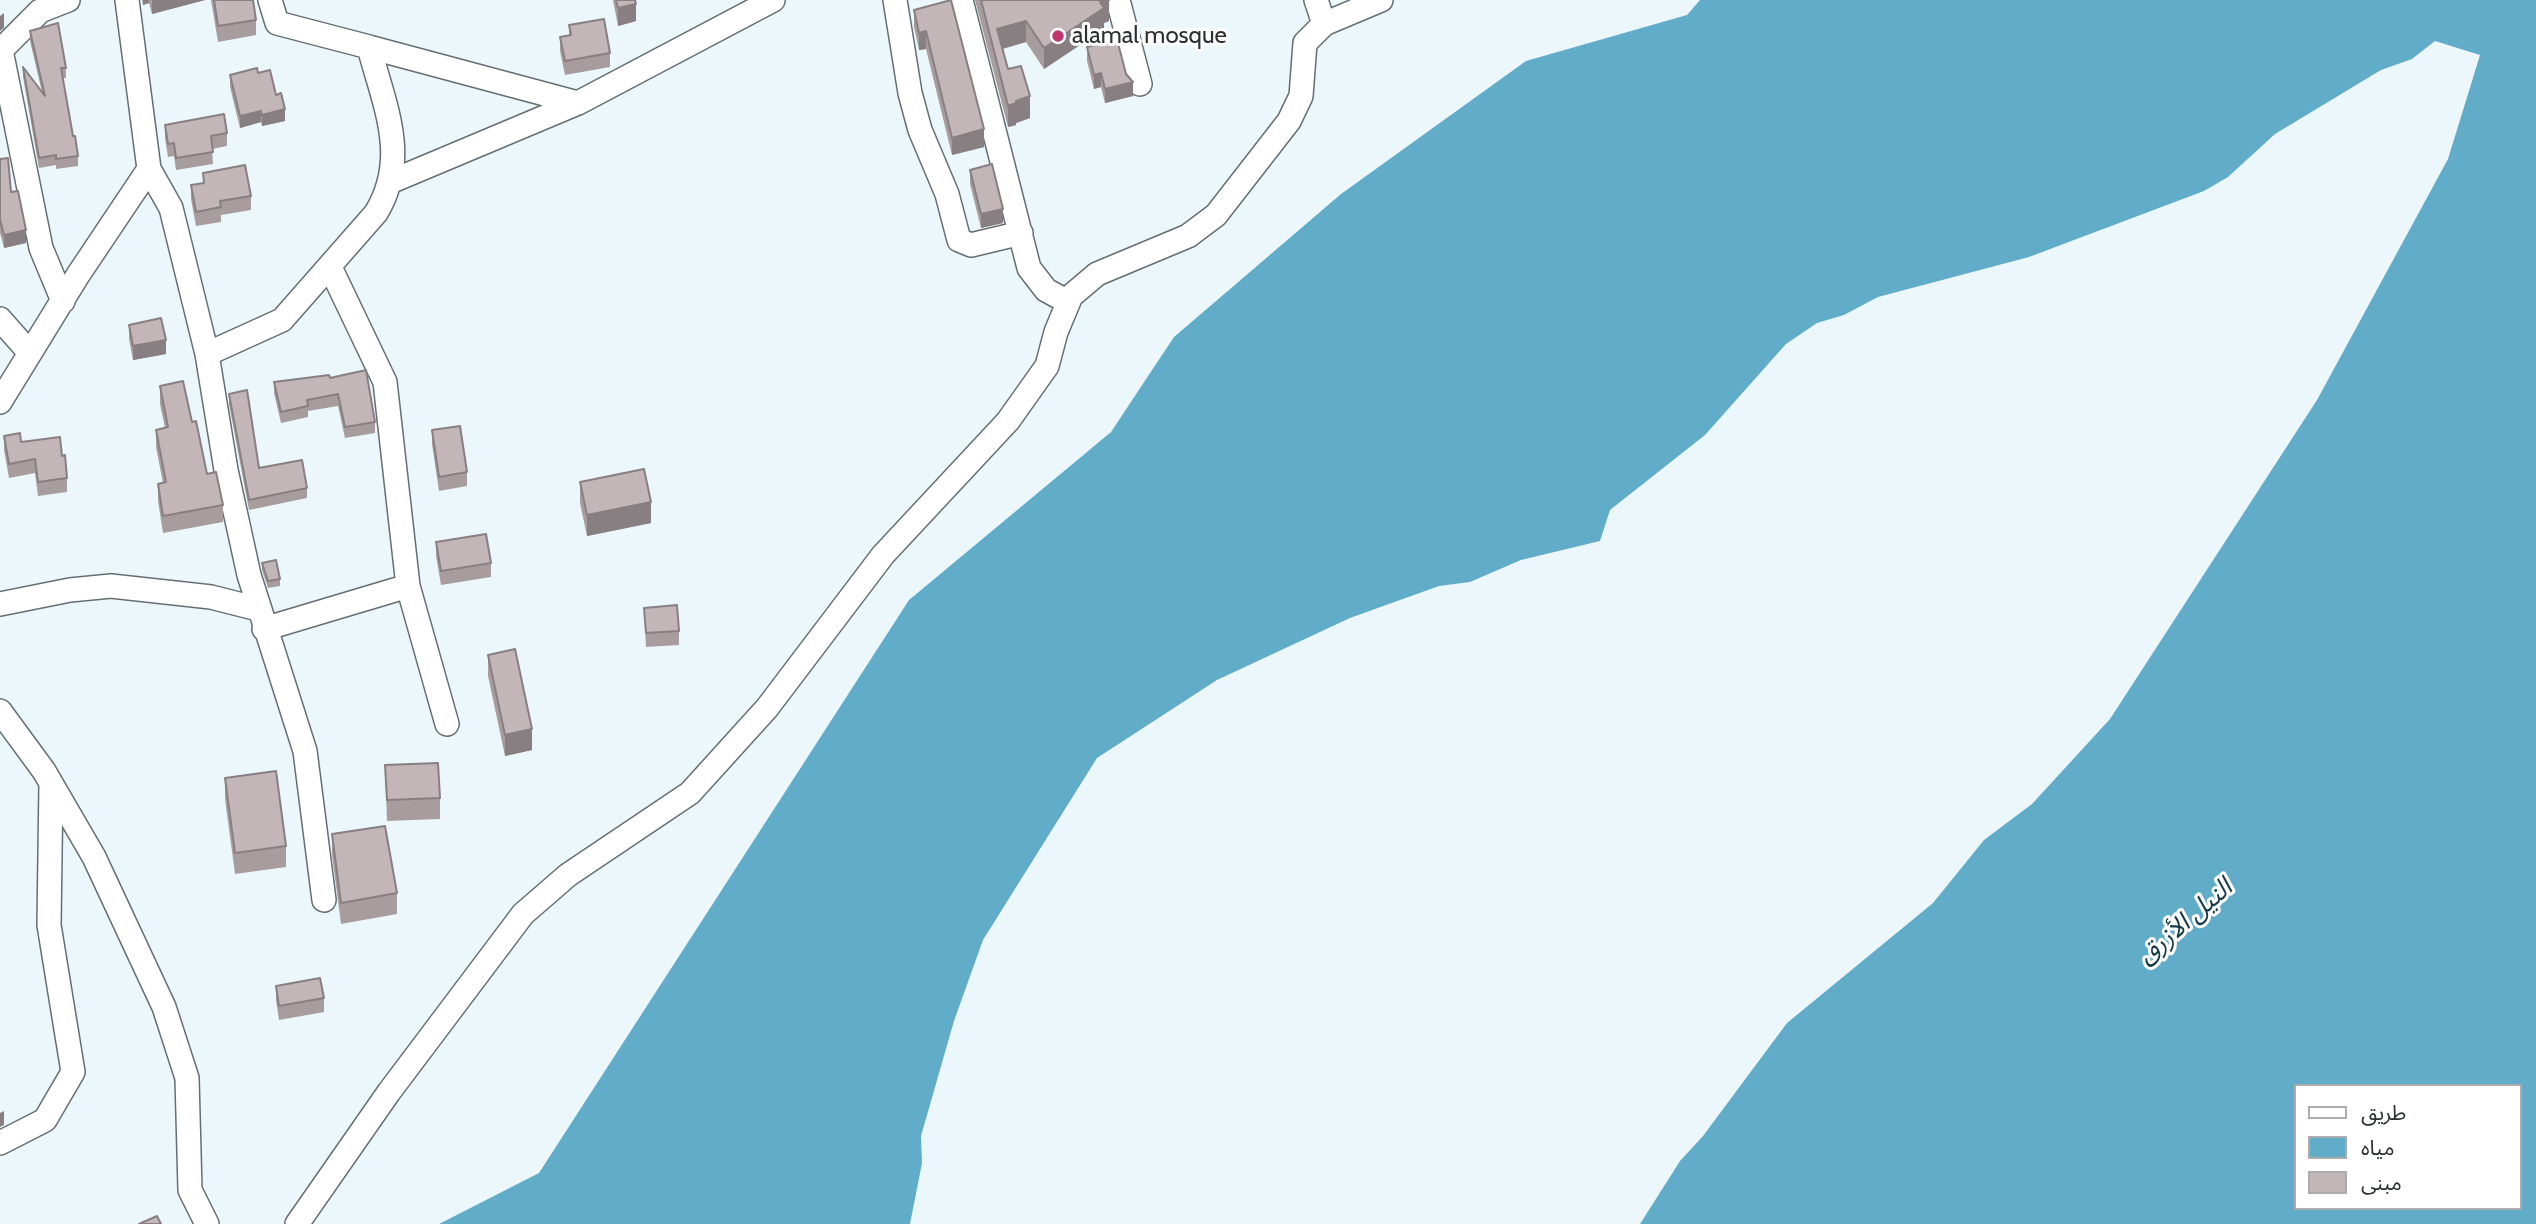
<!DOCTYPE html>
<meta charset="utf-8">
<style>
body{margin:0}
#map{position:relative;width:2536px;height:1224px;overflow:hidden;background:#ecf7fc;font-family:Cabin,"Noto Sans Arabic",sans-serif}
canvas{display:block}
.legend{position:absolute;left:2294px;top:1084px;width:228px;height:126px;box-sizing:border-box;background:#fff;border:2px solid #abacad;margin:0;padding:9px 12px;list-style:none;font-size:21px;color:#2c3032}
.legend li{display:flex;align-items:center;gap:14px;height:35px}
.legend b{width:35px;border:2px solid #abacad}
</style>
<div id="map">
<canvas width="2536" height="1224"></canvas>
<ul class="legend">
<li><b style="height:9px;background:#fff"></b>طريق</li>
<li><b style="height:19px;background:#61adc9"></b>مياه</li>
<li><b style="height:19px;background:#c2b6b9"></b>مبنى</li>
</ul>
</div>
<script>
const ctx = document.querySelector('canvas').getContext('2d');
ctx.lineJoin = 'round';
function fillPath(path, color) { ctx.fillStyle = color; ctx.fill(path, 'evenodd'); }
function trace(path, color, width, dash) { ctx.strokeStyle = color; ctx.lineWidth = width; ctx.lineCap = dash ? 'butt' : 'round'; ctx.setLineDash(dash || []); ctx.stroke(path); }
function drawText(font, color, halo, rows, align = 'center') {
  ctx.font = font + ' Cabin,"Noto Sans Arabic",sans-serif'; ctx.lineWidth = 6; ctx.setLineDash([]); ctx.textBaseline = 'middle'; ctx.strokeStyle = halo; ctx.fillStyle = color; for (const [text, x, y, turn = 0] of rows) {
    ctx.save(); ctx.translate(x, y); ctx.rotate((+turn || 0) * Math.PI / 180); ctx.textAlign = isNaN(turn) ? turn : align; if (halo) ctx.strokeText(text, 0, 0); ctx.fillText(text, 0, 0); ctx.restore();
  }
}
const water = new Path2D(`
 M 1700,0 L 2536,0 L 2536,1224 L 1640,1224 L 1680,1161 L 1703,1136 L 1787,1023 L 1933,903 L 1984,840 L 2032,804 L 2110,719 L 2317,400 L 2448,159 L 2480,55 L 2435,41 L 2412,59 L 2381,70 L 2275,134 L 2228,177 L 2204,191 L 2029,257 L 1878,297 L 1844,315 L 1817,323 L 1786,344 L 1705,435 L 1610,510 L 1600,541 L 1521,560 L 1470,582 L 1439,586 L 1350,618 L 1217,680 L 1097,758 L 983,940 L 954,1021 L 921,1136 L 922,1163 L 910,1224 L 439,1224 L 539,1173 L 909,600 L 1111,432 L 1174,337 L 1341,194 L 1526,61 L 1687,15 ZM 2296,1086 L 2520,1086 L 2520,1208 L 2296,1208 Z`);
const minor = new Path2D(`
 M 127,0 L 149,169 L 171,208 L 207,354 L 226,470 L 249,575 L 305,751 L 324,900
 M 895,0 L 910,93 L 920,130 L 947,194 L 959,240 L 971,245 L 1021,233
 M 961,0 L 1029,268 L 1046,290 L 1068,302
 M 1118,0 L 1140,84
 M 1316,0 L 1324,24
 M 369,47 L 578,103
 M 1,50 L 41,248 L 63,301
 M 0,51 L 40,11 L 68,0
 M 390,182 L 578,103 L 773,0
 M 330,267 L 385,382 L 408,586 L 447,724
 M 0,319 L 30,353
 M 207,354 L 282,320 L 376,213 C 410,157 384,105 369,47 L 277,23 L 270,0
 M 0,402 L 78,275 L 149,169
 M 0,604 L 70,590 L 111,586 L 211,597 L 258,609
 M 264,629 L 408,586
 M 0,711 L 44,771 L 94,857 L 164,1007 L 187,1078 L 190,1190 L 207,1224
 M 0,1143 L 45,1120 L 73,1072 L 49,925 L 51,783
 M 297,1224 L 389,1092 L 523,914 L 568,875 L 690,793 L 767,708 L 883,555 L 1008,421 L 1047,366 L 1056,332 L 1071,296 L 1097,274 L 1188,236 L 1216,215 L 1289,121 L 1301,96 L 1305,43 L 1324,24 L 1381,0`);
const wall = new Path2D(`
 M 142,0 L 205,0 L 152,14 L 149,3 L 143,5 Z
 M 211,0 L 253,0 L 256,20 L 256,35 L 218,42 Z
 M 613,0 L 635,0 L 636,21 L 618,26 Z
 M 975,0 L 1109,0 L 1109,21 L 1104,23 L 1104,29 L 1044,69 L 1026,42 L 1003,49 L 1008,69 L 1030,118 L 1016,123 L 1016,125 L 1008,127 Z
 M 914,10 L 984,129 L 984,147 L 952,155 L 926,49 L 919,50 L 914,27 Z
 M 569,25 L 610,53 L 610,67 L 565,75 L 560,51 L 560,37 L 569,35 Z
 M 30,31 L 66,68 L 66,78 L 63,78 L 73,136 L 78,156 L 78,166 L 56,169 L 56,165 L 39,168 L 23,77 L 23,67 L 42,92 L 30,41 Z
 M 1087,47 L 1133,96 L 1105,103 L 1101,87 L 1094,89 L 1087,61 Z
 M 258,73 L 276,95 L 285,121 L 262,126 L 261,122 L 240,128 L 230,87 L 230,75 Z
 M 165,125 L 227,133 L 227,146 L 212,149 L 213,164 L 176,170 L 174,156 L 168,157 L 165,138 Z
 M 0,159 L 26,243 L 4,248 L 0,233 Z
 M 970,170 L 1003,223 L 981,228 L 970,184 Z
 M 203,173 L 251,196 L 251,210 L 221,215 L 221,222 L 196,226 L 191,199 L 191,185 L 203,183 Z
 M 129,325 L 166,354 L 133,360 L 129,339 Z
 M 330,378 L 375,422 L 375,433 L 345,438 L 338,406 L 308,411 L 308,417 L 281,423 L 274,393 L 274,382 Z
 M 160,386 L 192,422 L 207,474 L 223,505 L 223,522 L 163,533 L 158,501 L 158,484 L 163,483 L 156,447 L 156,430 L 165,428 L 160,404 Z
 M 229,394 L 259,468 L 307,488 L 307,498 L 249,510 L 229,404 Z
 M 432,430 L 467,472 L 467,486 L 439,491 L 432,444 Z
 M 4,436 L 62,456 L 67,478 L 67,492 L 38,496 L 35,473 L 9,478 L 4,450 Z
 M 580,482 L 651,523 L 587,536 L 580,503 Z
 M 436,542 L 491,563 L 491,577 L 441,585 L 436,556 Z
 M 262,563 L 280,579 L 280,586 L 268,588 L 262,570 Z
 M 644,608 L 679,631 L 679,645 L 646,647 Z
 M 488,655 L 532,750 L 505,756 L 488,676 Z
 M 385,765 L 440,798 L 440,819 L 387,821 Z
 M 225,778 L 286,846 L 286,867 L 235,874 L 225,799 Z
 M 332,834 L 397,893 L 397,914 L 341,924 L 332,855 Z
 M 276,986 L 324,998 L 324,1012 L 279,1020 L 276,1000 Z`);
const shadedWall = new Path2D(`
 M 143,0 L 149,0 L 149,3 L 143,5 Z
 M 152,0 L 205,0 L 152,14 Z
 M 1109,0 L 1109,21 L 1104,23 L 1104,29 L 1044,69 L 1044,48 L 1100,2 Z
 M 636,4 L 636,21 L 618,26 L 618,8 Z
 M 4,13 L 4,28 L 0,31 L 0,16 Z
 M 1026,21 L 1026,42 L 997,50 L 997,29 Z
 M 926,31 L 926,49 L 919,50 L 919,33 Z
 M 1101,73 L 1101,87 L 1094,89 L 1094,75 Z
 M 1133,82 L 1133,96 L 1105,103 L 1105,89 Z
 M 1030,96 L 1030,118 L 1016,123 L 1016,125 L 1008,127 L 1008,106 Z
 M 285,109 L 285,121 L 262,126 L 262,115 Z
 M 261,111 L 261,122 L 240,128 L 240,116 Z
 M 984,129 L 984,147 L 952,155 L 952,138 Z
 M 1003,209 L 1003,223 L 981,228 L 981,214 Z
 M 26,230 L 26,243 L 4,248 L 4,235 Z
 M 166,340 L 166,354 L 133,360 L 133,346 Z
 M 651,502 L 651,523 L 587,536 L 587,515 Z
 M 532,729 L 532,750 L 505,756 L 505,735 Z
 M 4,1111 L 4,1125 L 0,1127 L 0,1113 Z`);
const building = new Path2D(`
 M 214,0 L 253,0 L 256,20 L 218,26 Z
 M 616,0 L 635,0 L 636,4 L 618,8 Z
 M 951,0 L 984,129 L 952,138 L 926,31 L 919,33 L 914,10 Z
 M 981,0 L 1109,0 L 1100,2 L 1104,8 L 1044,48 L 1026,21 L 997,29 L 1008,69 L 1021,66 L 1030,96 L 1016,101 L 1016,103 L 1008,106 Z
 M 604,19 L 610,53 L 565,61 L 560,37 L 571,35 L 569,25 Z
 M 58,23 L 66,68 L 61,68 L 73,136 L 75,136 L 78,156 L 56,159 L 56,155 L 39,158 L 23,67 L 45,96 L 30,31 Z
 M 1117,39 L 1126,74 L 1133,82 L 1105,89 L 1101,73 L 1094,75 L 1087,47 Z
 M 257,68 L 258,73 L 270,70 L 276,95 L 281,93 L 285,109 L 262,115 L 261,111 L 240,116 L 230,75 Z
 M 224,114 L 227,133 L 211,136 L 213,152 L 176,158 L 174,143 L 168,144 L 165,125 Z
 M 8,158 L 11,192 L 18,191 L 26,230 L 4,235 L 0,220 L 0,159 Z
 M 992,164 L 1003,209 L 981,214 L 970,170 Z
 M 245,165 L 251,196 L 220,201 L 221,207 L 196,212 L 191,185 L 204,183 L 203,173 Z
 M 161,318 L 166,340 L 133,346 L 129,325 Z
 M 366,370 L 375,422 L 345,427 L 338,394 L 307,400 L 308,406 L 281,412 L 274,382 L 329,375 L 330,378 Z
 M 183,381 L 192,422 L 196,421 L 207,474 L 216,472 L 223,505 L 163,516 L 158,484 L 166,482 L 156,430 L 168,427 L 160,386 Z
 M 247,390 L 259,468 L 302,460 L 307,488 L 249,500 L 229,394 Z
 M 460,426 L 467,472 L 439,477 L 432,430 Z
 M 20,433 L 21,442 L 60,437 L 62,456 L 65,455 L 67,478 L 38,482 L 35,459 L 9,464 L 4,436 Z
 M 644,469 L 651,502 L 587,515 L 580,482 Z
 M 486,534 L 491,563 L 441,571 L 436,542 Z
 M 276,560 L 280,579 L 268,581 L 262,563 Z
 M 677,605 L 679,631 L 646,633 L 644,608 Z
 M 515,649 L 532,729 L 505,735 L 488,655 Z
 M 438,763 L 440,798 L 387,800 L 385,765 Z
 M 276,771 L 286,846 L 235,853 L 225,778 Z
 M 385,826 L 397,893 L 341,903 L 332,834 Z
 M 320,978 L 324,998 L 279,1006 L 276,986 Z
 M 157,1216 L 161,1224 L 139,1224 Z`);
const markers = [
 [1058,36,7,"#c03670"]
];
const poiNames = [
 ["alamal mosque",1072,36]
];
const waterNames = [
 ["النيل الأزرق",2185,922,-41]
];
fillPath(water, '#61adc9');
trace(minor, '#656f73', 26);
trace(minor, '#fff', 23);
fillPath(wall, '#a79d9f');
fillPath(shadedWall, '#887f82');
fillPath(building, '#c2b6b9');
trace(building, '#887f82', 2);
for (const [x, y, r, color] of markers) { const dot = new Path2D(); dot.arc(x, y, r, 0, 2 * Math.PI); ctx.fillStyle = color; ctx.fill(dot); trace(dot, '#fff', 2.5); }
drawText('24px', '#2c3032', '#fff', poiNames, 'left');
drawText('italic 26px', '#173a47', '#fff', waterNames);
</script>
